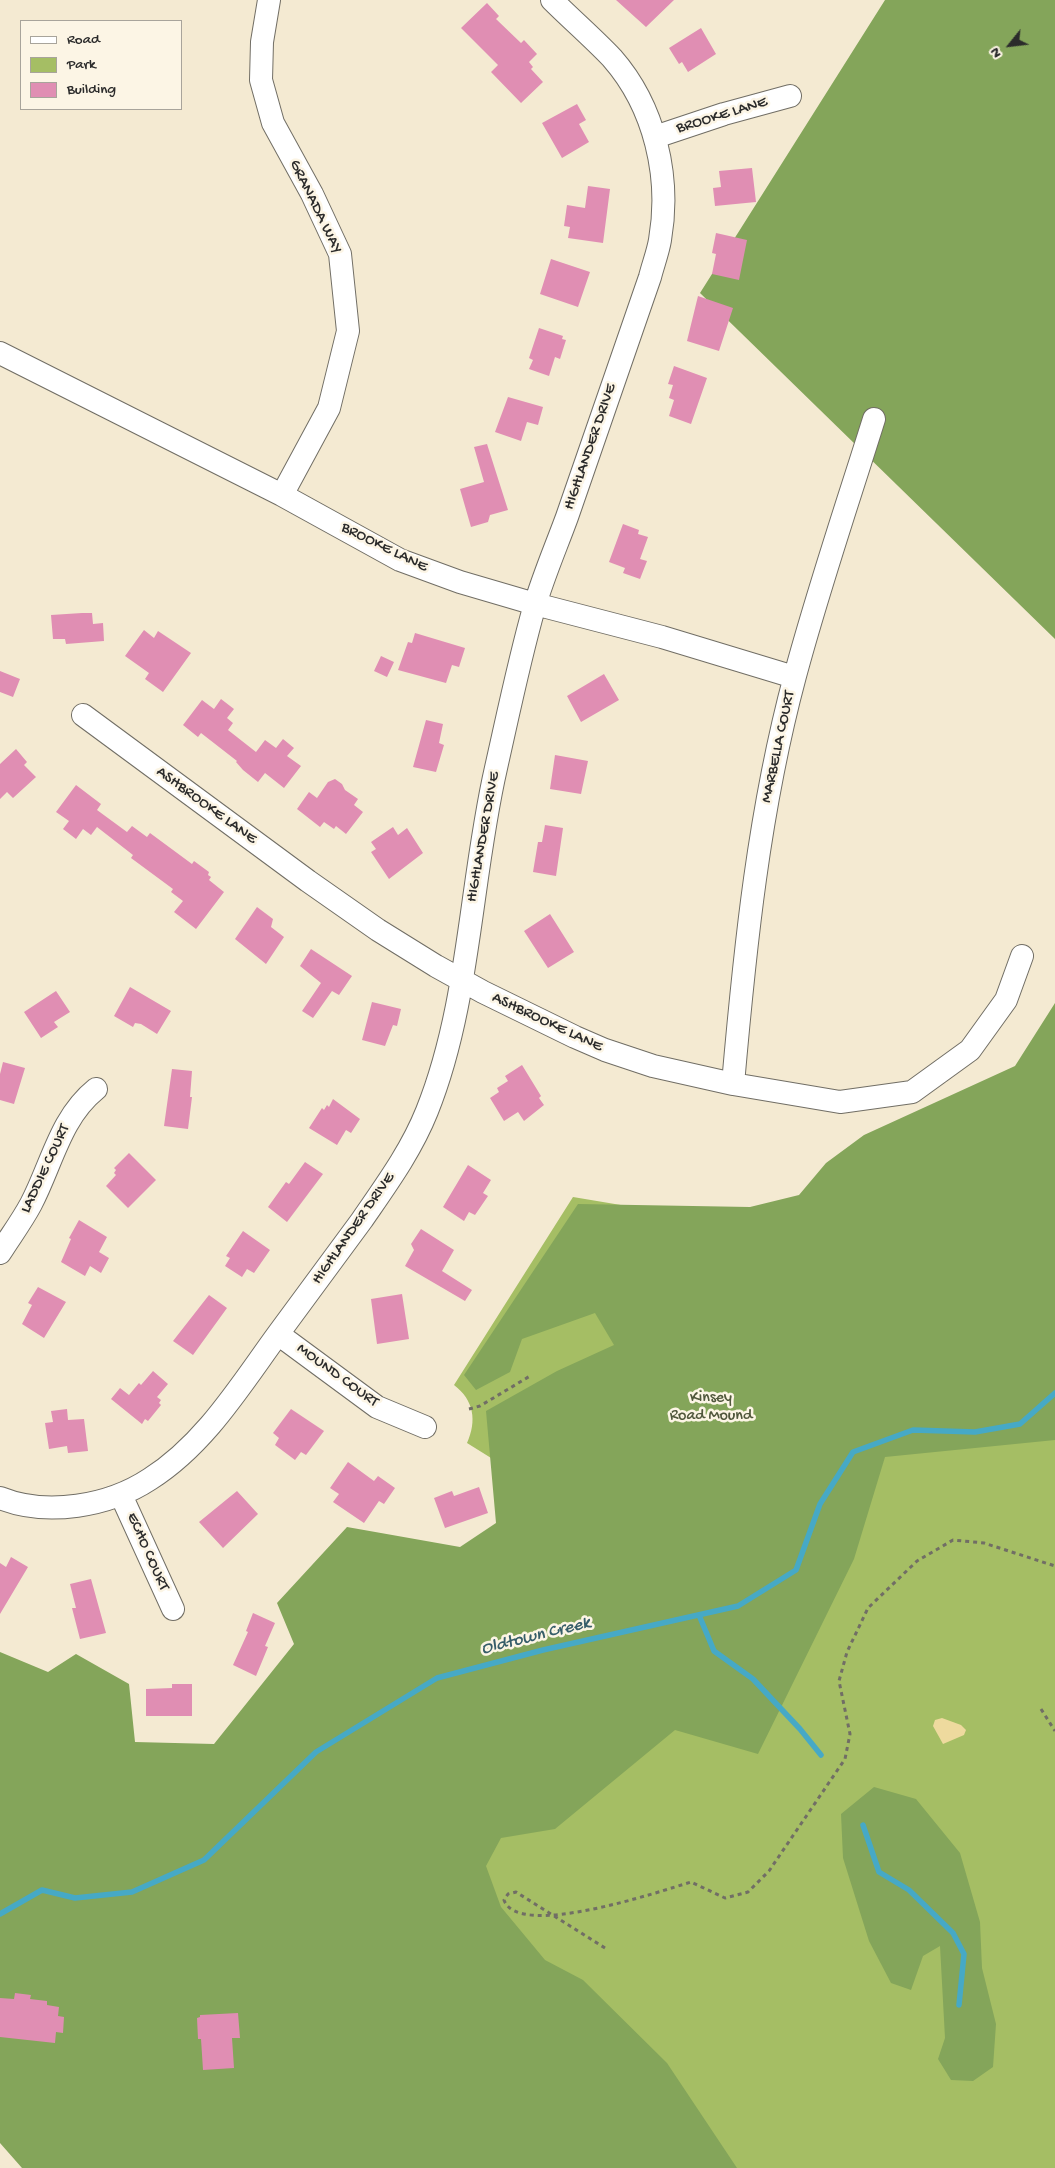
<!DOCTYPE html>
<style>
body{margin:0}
#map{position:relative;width:1055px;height:2168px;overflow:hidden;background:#f4ead2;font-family:"Gochi Hand",sans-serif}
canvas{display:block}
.legend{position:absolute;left:20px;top:20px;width:162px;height:90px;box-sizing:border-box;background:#fcf5e5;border:1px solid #a8a49b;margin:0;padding:6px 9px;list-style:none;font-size:15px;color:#2b2b2b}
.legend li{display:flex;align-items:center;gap:10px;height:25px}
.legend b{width:25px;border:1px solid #a8a49b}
.north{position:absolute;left:985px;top:20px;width:50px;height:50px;-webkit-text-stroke:4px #fcf5e5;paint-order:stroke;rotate:241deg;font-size:14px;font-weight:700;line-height:20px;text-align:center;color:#2b2b2b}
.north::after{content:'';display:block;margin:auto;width:18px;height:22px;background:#2b2b2b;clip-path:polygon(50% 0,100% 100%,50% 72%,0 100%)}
</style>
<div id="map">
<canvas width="1055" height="2168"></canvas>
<ul class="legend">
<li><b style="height:6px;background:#fff"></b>Road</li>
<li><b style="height:14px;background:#a5be64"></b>Park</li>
<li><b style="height:14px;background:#e08eb3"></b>Building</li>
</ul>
<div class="north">N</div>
</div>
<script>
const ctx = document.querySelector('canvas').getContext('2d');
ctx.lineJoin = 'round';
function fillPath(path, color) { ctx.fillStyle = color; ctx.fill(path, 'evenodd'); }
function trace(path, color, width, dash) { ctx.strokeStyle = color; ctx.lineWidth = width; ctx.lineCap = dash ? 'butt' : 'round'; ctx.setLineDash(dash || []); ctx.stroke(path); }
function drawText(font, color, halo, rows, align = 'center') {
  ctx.font = font + ' "Gochi Hand",sans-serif'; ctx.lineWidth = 5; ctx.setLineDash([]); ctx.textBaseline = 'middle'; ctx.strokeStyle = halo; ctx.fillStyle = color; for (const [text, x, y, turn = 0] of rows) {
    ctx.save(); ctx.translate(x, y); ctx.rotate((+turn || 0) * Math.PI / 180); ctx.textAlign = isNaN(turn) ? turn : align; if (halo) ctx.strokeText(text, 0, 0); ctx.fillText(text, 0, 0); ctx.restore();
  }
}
const green = new Path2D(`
 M 573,1197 L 824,1239 L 1055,1409 L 1055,2168 L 607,2168 L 354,1818 L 544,1491 L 467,1443 C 477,1421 474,1400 454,1385 Z`);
const forest = new Path2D(`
 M 885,0 L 1055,0 L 1055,639 L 700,293 Z
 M 1055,1003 L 1055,1440 L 885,1457 L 854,1559 L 758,1754 L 675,1730 L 555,1829 L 501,1838 L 486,1866 L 501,1907 L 545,1960 L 583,1980 L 667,2063 L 737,2168 L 22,2168 L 0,2143 L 0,1652 L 48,1672 L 76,1654 L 129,1684 L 135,1742 L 214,1744 L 294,1644 L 277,1603 L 347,1527 L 460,1547 L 496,1523 L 486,1411 L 557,1371 L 614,1345 L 595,1313 L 522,1339 L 510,1372 L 476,1390 L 464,1375 L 578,1204 L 750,1207 L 799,1195 L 826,1163 L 864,1135 L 1015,1066 Z
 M 874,1787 L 916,1799 L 960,1853 L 980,1922 L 982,1968 L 996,2024 L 993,2067 L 973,2081 L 951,2080 L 938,2059 L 945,2038 L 940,1946 L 923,1956 L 911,1990 L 891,1983 L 869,1941 L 843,1858 L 841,1814 Z`);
const sand = new Path2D(`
 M 942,1718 L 961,1725 L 966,1730 L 964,1735 L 943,1744 L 933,1726 L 935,1720 Z`);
const stream = new Path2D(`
 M 699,1615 L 714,1651 L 753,1679 L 800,1729 L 821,1755
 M 863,1825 L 879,1872 L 909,1890 L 953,1933 L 964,1954 L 959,2005
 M 0,1914 L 42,1890 L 75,1898 L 132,1892 L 204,1860 L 316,1752 L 437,1678 L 543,1650 L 738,1606 L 796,1570 L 820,1504 L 853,1452 L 913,1430 L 975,1432 L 1020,1424 L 1055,1393`);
const building = new Path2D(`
 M 616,0 L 674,0 L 646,27 Z
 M 487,3 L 499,16 L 496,19 L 521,43 L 524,40 L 537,54 L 529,62 L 533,67 L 531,69 L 543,82 L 521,103 L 491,72 L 498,65 L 461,28 Z
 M 701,28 L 716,54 L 688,72 L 682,62 L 679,64 L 669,48 Z
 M 577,104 L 586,120 L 579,124 L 589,142 L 562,158 L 542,123 Z
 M 752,168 L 756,202 L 715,206 L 713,188 L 721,187 L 719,171 Z
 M 588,186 L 610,189 L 603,243 L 568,238 L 570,227 L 564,226 L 567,205 L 585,208 Z
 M 716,233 L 747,240 L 739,280 L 712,274 L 716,254 L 712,253 Z
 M 551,259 L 590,272 L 578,307 L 540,294 Z
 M 698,296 L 733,308 L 719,351 L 687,341 Z
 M 539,328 L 563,336 L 562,339 L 566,340 L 560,359 L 555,357 L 549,376 L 529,369 L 533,360 L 529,358 Z
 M 674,366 L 707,378 L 691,424 L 669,416 L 674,400 L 669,398 L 673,385 L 668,384 Z
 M 508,397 L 543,407 L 538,425 L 527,422 L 521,441 L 495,432 Z
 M 487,444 L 508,510 L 490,515 L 488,522 L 471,527 L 460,489 L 484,482 L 474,447 Z
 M 623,524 L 639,530 L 638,534 L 648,537 L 640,559 L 647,561 L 640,579 L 623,573 L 625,568 L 609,562 Z
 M 82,613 L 92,613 L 93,624 L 103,623 L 104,641 L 66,644 L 65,639 L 53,639 L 51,615 Z
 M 144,630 L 154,638 L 158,631 L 191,653 L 163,692 L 145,679 L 149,673 L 125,656 Z
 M 415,633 L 465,648 L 459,667 L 452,665 L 446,683 L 398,670 L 408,642 L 412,643 Z
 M 381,656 L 394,662 L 387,677 L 374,671 Z
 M 0,671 L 20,679 L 13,697 L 0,692 Z
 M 604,674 L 619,700 L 581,722 L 567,696 Z
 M 221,699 L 234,709 L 227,718 L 233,723 L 228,730 L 256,752 L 265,740 L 276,748 L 283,739 L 294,748 L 287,756 L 301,766 L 284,788 L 265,773 L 258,782 L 243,770 L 236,762 L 237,761 L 201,733 L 198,737 L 183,725 L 202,700 L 214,709 Z
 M 426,720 L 443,724 L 439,743 L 444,745 L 436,772 L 413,767 Z
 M 16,749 L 27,762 L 24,765 L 36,777 L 13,798 L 7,792 L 0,799 L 0,764 Z
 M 555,755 L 588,761 L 581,794 L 550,789 Z
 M 335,779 L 342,784 L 345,790 L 358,799 L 354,805 L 363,812 L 346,834 L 336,826 L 334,829 L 324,822 L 320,827 L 297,809 L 309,792 L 317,798 L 328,782 Z
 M 76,785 L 101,804 L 97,810 L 127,832 L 132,826 L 147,837 L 150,833 L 192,864 L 194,861 L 209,872 L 208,875 L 211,877 L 209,880 L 224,892 L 196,929 L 174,912 L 183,901 L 171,892 L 173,889 L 131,858 L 133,855 L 97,827 L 91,835 L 83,829 L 76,839 L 63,829 L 69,821 L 56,812 Z
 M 545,825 L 563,828 L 556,876 L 533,872 L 538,842 L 542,842 Z
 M 393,827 L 398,835 L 407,828 L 423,853 L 389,879 L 371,852 L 376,849 L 371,842 Z
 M 257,907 L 273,919 L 271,927 L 284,937 L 266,964 L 235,939 Z
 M 550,914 L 574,952 L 548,968 L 524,931 Z
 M 311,949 L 352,976 L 339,995 L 332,991 L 313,1018 L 302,1011 L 321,983 L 300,966 Z
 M 130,987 L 171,1011 L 157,1034 L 141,1024 L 135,1023 L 133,1027 L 114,1016 Z
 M 56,991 L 70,1012 L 54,1022 L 58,1027 L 41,1038 L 24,1012 Z
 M 372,1002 L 401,1009 L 397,1026 L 393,1025 L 385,1046 L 362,1040 Z
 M 3,1062 L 25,1068 L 14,1104 L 0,1100 L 0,1074 Z
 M 522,1065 L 541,1096 L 539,1098 L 544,1105 L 524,1121 L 518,1112 L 504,1121 L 490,1098 L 499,1092 L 497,1088 L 508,1081 L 505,1076 Z
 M 172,1069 L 192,1071 L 190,1097 L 192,1097 L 188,1129 L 164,1126 Z
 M 333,1099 L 360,1119 L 351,1133 L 346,1130 L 337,1145 L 309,1128 L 322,1108 L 324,1110 L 327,1105 L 329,1107 Z
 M 129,1153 L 156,1180 L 128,1208 L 106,1186 L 116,1175 L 114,1173 L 116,1170 L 114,1168 Z
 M 305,1162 L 323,1174 L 287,1222 L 268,1207 L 286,1182 L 289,1184 Z
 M 468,1165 L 491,1180 L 483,1193 L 488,1196 L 475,1215 L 469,1212 L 464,1221 L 443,1207 Z
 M 79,1220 L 107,1237 L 99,1252 L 109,1258 L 101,1273 L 90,1266 L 85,1276 L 61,1262 L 71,1239 L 69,1238 Z
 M 421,1229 L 454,1250 L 442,1271 L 472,1290 L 465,1301 L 405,1266 L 414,1250 L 411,1244 Z
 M 243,1231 L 270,1250 L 254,1273 L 247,1269 L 242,1277 L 225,1266 L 230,1258 L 226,1256 Z
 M 38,1287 L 66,1302 L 44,1338 L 22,1324 L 32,1305 L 28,1303 Z
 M 402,1294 L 409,1339 L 377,1344 L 371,1299 Z
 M 209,1295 L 227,1308 L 193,1355 L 173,1341 Z
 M 153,1371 L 168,1384 L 157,1397 L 161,1400 L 159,1403 L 161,1405 L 148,1421 L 145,1419 L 142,1424 L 111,1399 L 120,1388 L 129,1395 L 139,1383 L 141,1385 Z
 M 67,1409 L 68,1420 L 84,1419 L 88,1451 L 68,1453 L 67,1446 L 49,1449 L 45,1423 L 53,1422 L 51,1411 Z
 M 291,1409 L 324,1431 L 306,1455 L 301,1452 L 295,1460 L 275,1445 L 279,1438 L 273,1433 Z
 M 348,1462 L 374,1481 L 378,1476 L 395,1488 L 384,1504 L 379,1501 L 364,1523 L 333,1502 L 339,1494 L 330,1488 Z
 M 479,1487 L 488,1513 L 445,1528 L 434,1498 L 452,1491 L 454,1496 Z
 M 237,1491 L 258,1514 L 223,1548 L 199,1522 Z
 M 11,1557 L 28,1567 L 0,1614 L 0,1563 L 6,1567 Z
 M 91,1579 L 106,1633 L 80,1639 L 72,1608 L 76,1608 L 70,1584 Z
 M 253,1613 L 275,1623 L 265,1646 L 268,1647 L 256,1676 L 233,1665 L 248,1632 L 246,1631 Z
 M 172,1684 L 192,1684 L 192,1716 L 146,1716 L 146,1689 L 172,1688 Z
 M 15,1993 L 31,1995 L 30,1999 L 47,2001 L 47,2005 L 59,2007 L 58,2016 L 64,2017 L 63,2033 L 56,2032 L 55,2043 L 0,2037 L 0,1998 L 14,1999 Z
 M 238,2013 L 240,2038 L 232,2038 L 234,2068 L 203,2070 L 201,2039 L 198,2039 L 197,2018 L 200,2017 L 200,2015 Z`);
const path = new Path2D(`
 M 469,1409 L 480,1406 L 530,1376
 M 1041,1709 L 1055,1731
 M 605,1948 L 516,1892 L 508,1894 L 504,1900 C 518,1940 661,1891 691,1882 L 725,1898 L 748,1892 L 769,1871 L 845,1759 L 850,1734 L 839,1681 L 847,1652 L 868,1608 L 917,1561 L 953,1540 L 984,1543 L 1055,1566`);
const street = new Path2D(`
 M 269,0 L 262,42 L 261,80 L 273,123 L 312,194 L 340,254 L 348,331 L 329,408 L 282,495
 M 655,137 L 724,114 L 790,96
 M 0,353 L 282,495 L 400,560 L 460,582 L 535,604 L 662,637 L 794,677
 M 83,715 L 308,881 L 378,930 L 436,966 L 483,992 L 575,1037 L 605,1050 L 653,1066 L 733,1084 L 840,1102 L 912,1092 L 970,1050 L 1006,1000 L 1022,956
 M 733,1084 C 745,947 759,810 795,676 C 818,590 847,505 874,419
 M 0,1253 C 10,1237 22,1221 31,1204 C 52,1164 60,1118 96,1089
 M 278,1334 L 377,1407 L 425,1427
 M 121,1495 L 173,1609
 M 0,1498 C 47,1517 109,1506 150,1479 C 205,1444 240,1386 278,1334 C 306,1296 334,1258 362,1220 C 386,1185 411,1151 427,1111 C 470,1004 470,881 496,768 C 508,715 519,661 534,608 C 543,577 556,547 567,517 C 595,437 622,357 650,277 C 653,265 658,252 660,240 C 671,177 655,107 612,58 C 593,38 571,19 552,0`);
const streetNames = [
 ["BROOKE LANE",722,116,-17],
 ["GRANADA WAY",315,207,64],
 ["HIGHLANDER DRIVE",591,447,-71],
 ["BROOKE LANE",384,548,26],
 ["MARBELLA COURT",779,747,-78],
 ["ASHBROOKE LANE",206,806,36],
 ["HIGHLANDER DRIVE",484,837,-80],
 ["ASHBROOKE LANE",547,1023,25],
 ["LADDIE COURT",46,1169,-65],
 ["HIGHLANDER DRIVE",354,1229,-55],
 ["MOUND COURT",337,1376,36],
 ["ECHO COURT",147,1552,66]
];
const parkNames = [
 ["Kinsey",711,1399],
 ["Road Mound",711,1417]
];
const waterNames = [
 ["Oldtown Creek",536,1637,-14]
];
fillPath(green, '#a5be64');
fillPath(forest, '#84a55a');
fillPath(sand, '#eeda9e');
trace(stream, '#46a9c6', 5.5);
fillPath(building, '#e08eb3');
trace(street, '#716e65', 24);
trace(path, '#716e65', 3, [4, 4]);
trace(street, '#fff', 22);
drawText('16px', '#2b2b2b', '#fcf5e5', streetNames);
drawText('16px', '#50573c', '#fcf5e5', parkNames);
drawText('italic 18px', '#365d69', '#fcf5e5', waterNames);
</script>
